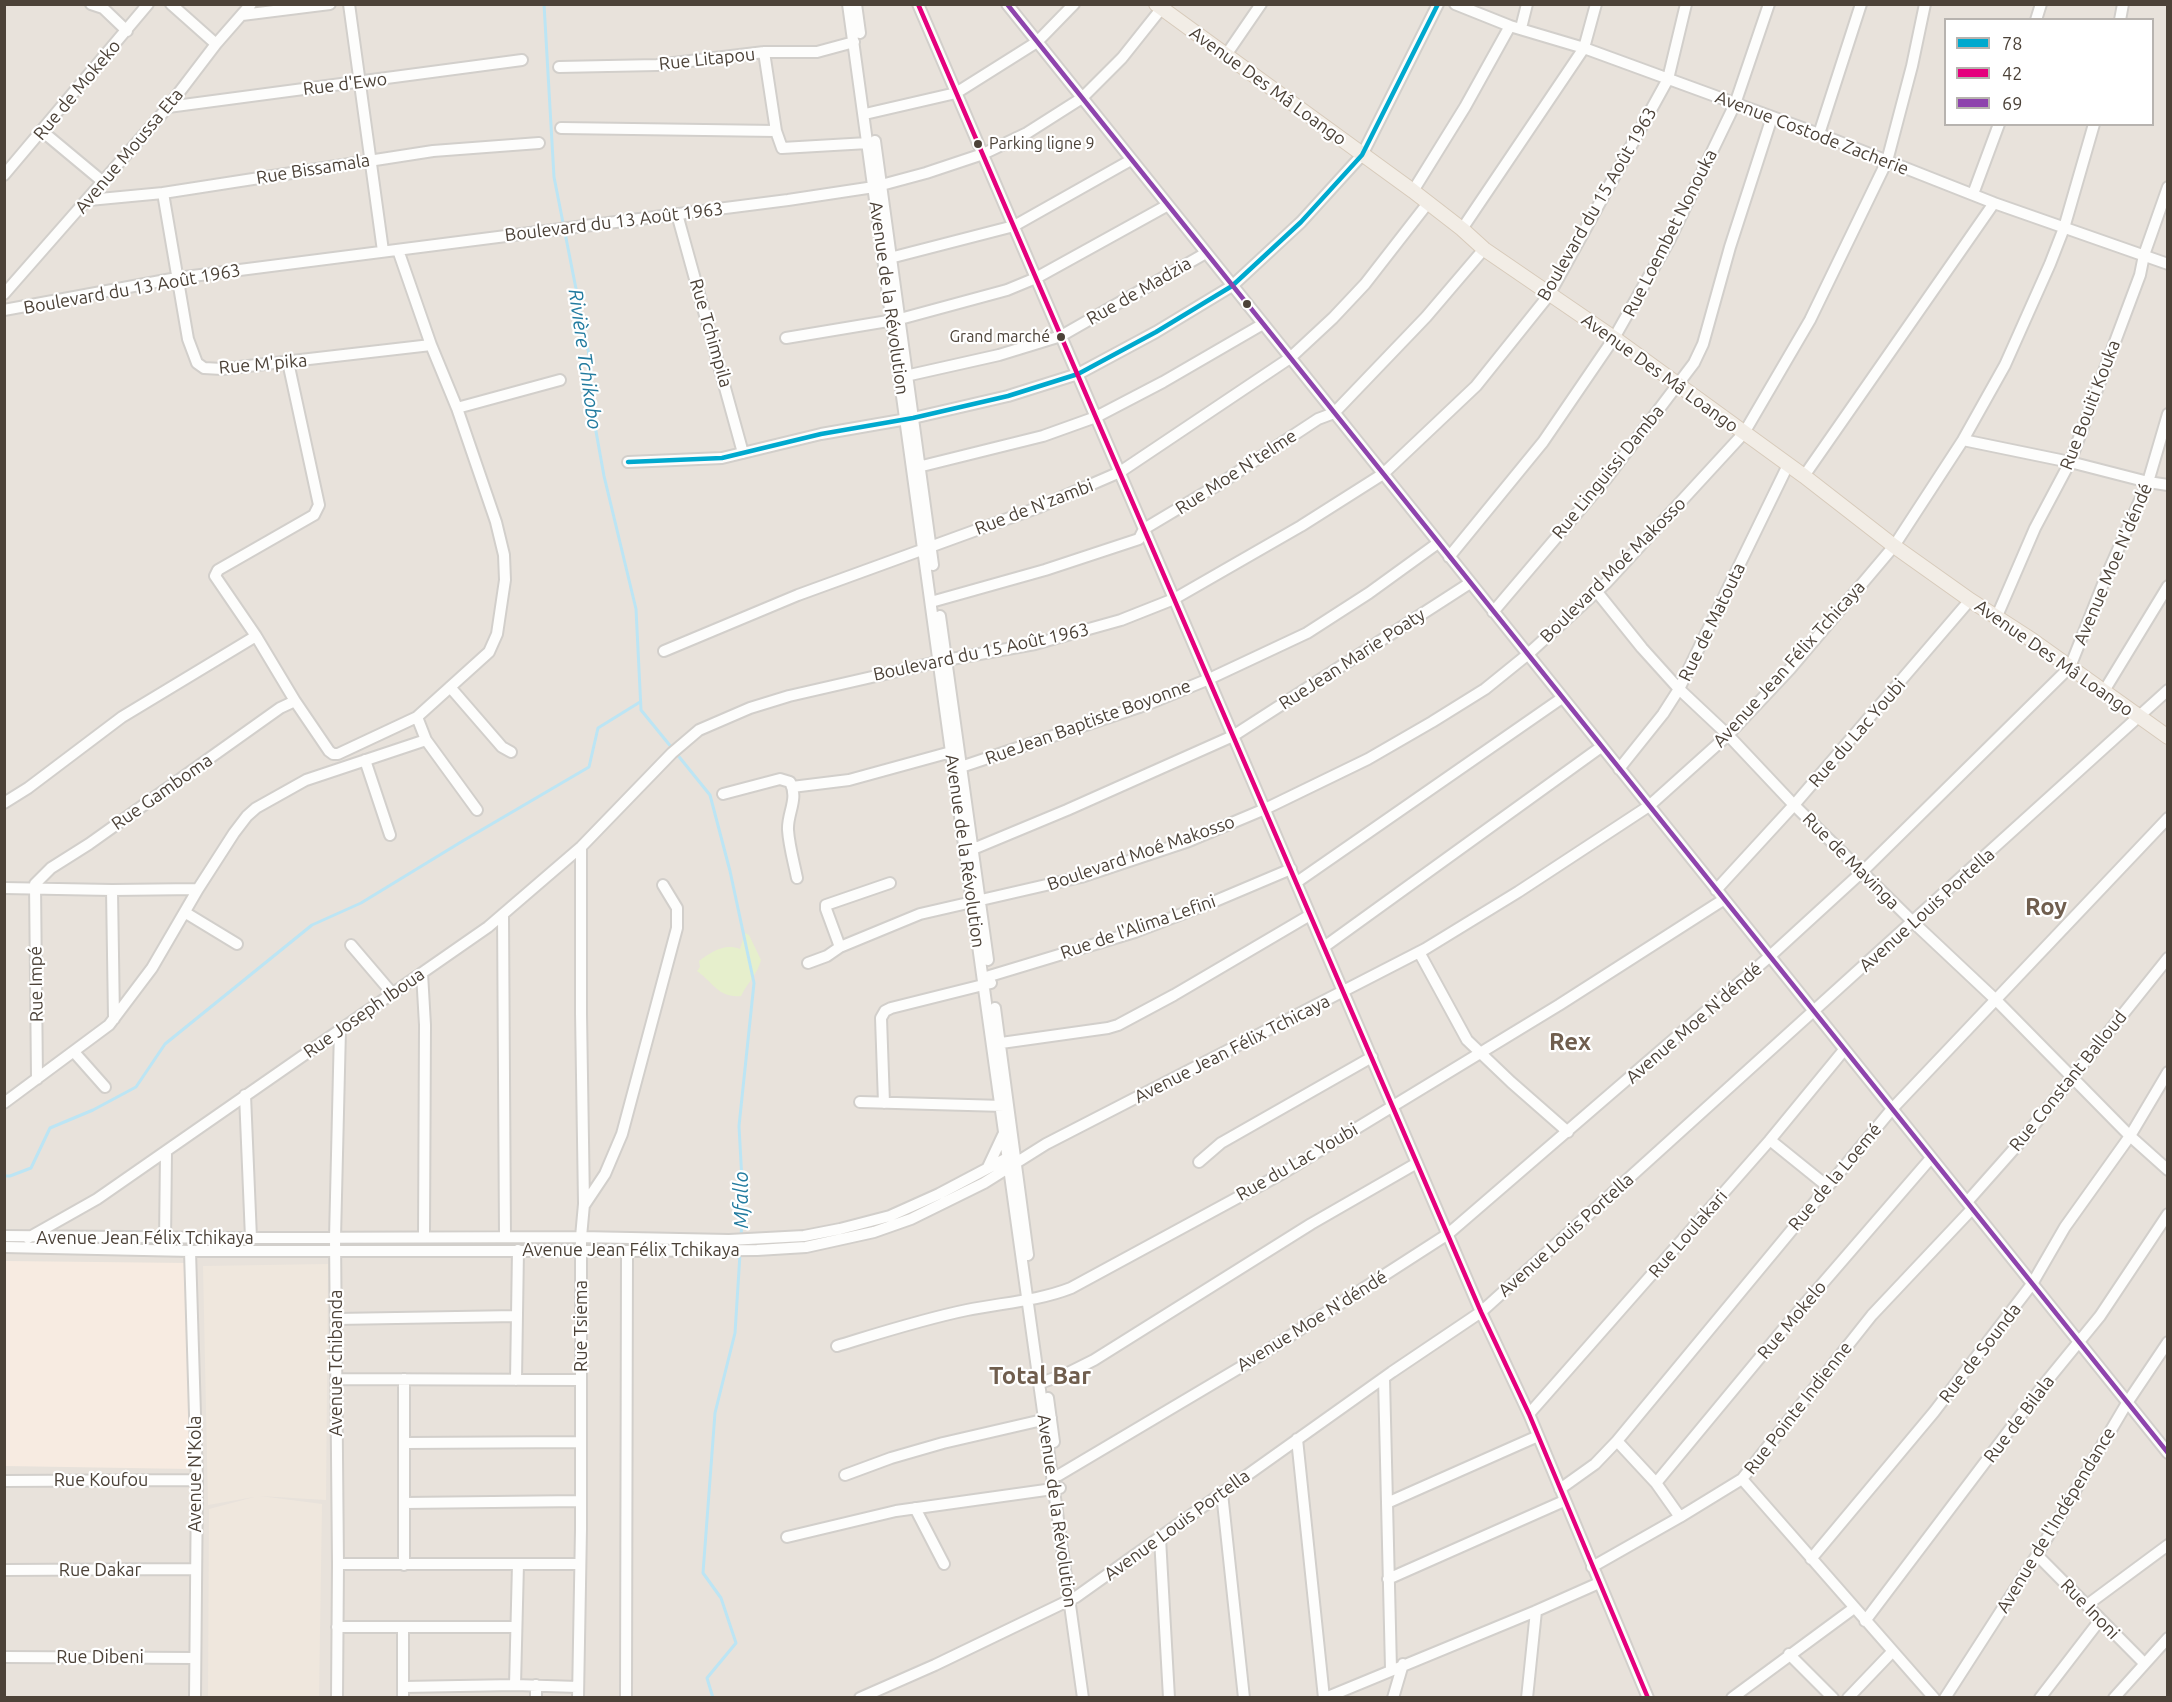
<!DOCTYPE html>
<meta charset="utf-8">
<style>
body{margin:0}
#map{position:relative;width:2172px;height:1702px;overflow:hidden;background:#f4f1ee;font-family:Ubuntu,sans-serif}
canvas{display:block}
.frame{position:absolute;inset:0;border:6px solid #4c4238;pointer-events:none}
.legend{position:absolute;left:1944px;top:18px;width:210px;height:108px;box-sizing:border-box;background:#fff;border:2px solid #b7b3af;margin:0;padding:8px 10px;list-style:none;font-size:18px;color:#4c4238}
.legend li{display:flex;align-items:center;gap:12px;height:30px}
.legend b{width:30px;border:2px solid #b7b3af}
</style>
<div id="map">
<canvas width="2172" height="1702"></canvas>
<div class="frame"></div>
<ul class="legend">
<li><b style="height:8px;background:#00a9ce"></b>78</li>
<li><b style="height:8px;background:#e5007d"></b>42</li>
<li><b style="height:8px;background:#8e44ad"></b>69</li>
</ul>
</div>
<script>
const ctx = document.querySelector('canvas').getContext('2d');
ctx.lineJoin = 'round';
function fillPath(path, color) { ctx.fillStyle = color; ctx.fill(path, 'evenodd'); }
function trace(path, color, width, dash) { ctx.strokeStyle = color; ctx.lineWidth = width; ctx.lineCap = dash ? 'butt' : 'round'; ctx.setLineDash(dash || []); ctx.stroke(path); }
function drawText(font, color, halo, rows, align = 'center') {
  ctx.font = font + ' Ubuntu,sans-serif'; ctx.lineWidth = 4.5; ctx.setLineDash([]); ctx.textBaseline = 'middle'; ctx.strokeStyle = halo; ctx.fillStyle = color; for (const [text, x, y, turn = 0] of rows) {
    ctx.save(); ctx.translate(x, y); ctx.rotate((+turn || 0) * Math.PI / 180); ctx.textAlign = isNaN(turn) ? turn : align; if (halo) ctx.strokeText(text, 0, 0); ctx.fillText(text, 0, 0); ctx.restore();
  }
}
const residential = new Path2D(`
 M 5,5 L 2167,5 L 2167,1697 L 5,1697 ZM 1946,20 L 2152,20 L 2152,124 L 1946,124 Z`);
const commercial = new Path2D(`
 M 5,1261 L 188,1263 L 190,1469 L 5,1466 Z`);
const education = new Path2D(`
 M 328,1264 L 326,1500 L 260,1496 L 322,1504 L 319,1697 L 208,1697 L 209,1509 L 254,1497 L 208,1505 L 203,1266 Z`);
const green = new Path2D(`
 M 745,933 L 749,935 L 761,960 C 757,975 748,982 741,996 C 718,998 714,983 697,971 L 700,967 L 699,961 C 712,952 724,943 740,949 Z`);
const stream = new Path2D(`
 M 544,4 L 554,177 L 591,365 L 590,398 L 604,476 L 636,609 L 641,710 L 672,748
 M 676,753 L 710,795 L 730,871 L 754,983 L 739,1126 L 743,1199 L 741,1238
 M 4,1176 L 10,1176 L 31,1168 L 50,1128 L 93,1110 L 136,1087 L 165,1044 L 312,925 L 361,903 L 461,842 L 589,767 L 598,728 L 640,702
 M 713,1698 L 707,1678 L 736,1643 L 721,1598 L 703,1573 L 715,1413 L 735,1333 L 740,1254`);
const minor = new Path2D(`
 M 91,4 L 103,8 L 127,31
 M 171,4 L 216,44
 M 349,4 L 383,251
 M 848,4 L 951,752 L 1083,1698
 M 856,4 L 860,33
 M 918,4 L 1481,1312 L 1529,1414 L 1648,1698
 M 1007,4 L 2168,1453
 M 1455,4 L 1510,26 L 1584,48 L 1819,134 L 1994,203 L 2168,264
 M 242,15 L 330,4
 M 2036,20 L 2041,4
 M 2120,20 L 2123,4
 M 1521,28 L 1527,4
 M 764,52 L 776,131 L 782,148 L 868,143
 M 1226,55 L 1261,4
 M 559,67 L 657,65 L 764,52 L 817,52 L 854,42
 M 168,107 L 522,60
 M 865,114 L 956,93 L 1037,42 L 1074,4
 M 561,128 L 776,131
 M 42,131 L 102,181
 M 1819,134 L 1861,4
 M 875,141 L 933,565
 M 4,175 L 148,4
 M 1413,191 L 1465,107 L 1510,26
 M 163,193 L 188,339 L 197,363 L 204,368 L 222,369 L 431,345
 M 1973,194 L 1999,124
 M 89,200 L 163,193 L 433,151 L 539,143
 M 677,214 L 743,453
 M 1462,229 L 1584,48 L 1596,4
 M 886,259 L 1014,226 L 1131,160
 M 4,294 L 168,107 L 216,44 L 251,4
 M 4,310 L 177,278 L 788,200 L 874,187 L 926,173 L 983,154 L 1027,133 L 1082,98 L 1122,58 L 1165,4
 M 786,338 L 900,319 L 1007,290 L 1036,278 L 1168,205
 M 288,362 L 319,505 L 314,515 L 218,570 L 215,576 L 256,636 L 295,701 L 329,751 L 333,754 L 338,754 L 417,717 L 489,652 L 497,634 L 505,580 L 504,555 L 496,522 L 457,408 L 431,345 L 398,250
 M 901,377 L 999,355 L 1061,336 L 1206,253
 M 457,408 L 560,380
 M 1963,440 L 2070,462 L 2148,482 L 2168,485
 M 628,462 L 722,458 L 821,434 L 913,418 L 1008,396 L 1078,374 L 1156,332 L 1232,286 L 1301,222 L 1362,155 L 1438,4
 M 914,468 L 1043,436 L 1096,417 L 1163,382 L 1263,324
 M 1804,476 L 1994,203
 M 1449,557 L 1543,442 L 1614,338 L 1669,241 L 1735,104 L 1769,4
 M 1597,592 L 1642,648 L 1679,689 L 1728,735 L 1794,805 L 1913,922 L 1996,1000 L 2130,1136 L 2168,1170
 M 931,602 L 1045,570 L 1139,539 L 1144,529 L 1221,483 L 1318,419 L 1334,413 L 1426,317 L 1484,249
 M 1493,612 L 1606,479 L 1694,363 L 1703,344 L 1730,247 L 1772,117
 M 940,616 L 988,960
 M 1997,616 L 2035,528 L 2070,462 L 2140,275 L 2144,255 L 2168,187
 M 664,651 L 798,595 L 1037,508 L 1120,472 L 1290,358 L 1333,318 L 1365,284 L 1428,203
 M 450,687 L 502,747 L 511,752
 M 2104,691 L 2168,586
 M 417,717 L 426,740 L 477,810
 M 365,760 L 390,835
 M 955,769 L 1148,704 L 1209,679 L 1307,633 L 1369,593 L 1438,543
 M 1619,769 L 1663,714 L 1679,689 L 1788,465
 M 792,787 L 849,780 L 951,752
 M 723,794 L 780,779 L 790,782 C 799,799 787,813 788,830 C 789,846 794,863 797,878
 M 4,803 L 28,788 L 122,717 L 256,636
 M 966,852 L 1067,810 L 1233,736 L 1470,583
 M 1297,882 L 1562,698
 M 4,888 L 112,890 L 198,889
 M 112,890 L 114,1019
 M 1716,890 L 1794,805 L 1970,600
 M 186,913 L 237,944
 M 503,914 L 505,1237
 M 351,945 L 392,993
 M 840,947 L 826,909 L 826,905 L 890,883
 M 1324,947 L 1601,747
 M 1419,952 L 1467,1040 L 1511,1082 L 1568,1132
 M 808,963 L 827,956 L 840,947 L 920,914 L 1081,877 L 1189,841 L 1265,809 L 1368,759 L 1432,722 L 1485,689 L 1527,655 L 1606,583 L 1744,433 L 1810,320 L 1887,161 L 1912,66 L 1925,4
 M 422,973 L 425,1025 L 424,1237
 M 983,978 L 1135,932 L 1213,902 L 1291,869
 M 995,1008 L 1028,1255
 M 994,1044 L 1108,1028 L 1118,1025 L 1174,995 L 1310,915
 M 74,1052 L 105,1087
 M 37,1079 L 35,884 L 51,868 L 89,844 L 280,708 L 295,701
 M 245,1095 L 251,1238
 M 860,1102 L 1004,1106
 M 4,1103 L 109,1025 L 152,968 L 198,889 L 234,833 L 247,816 L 256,808 L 306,780 L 426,740
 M 884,1103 L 881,1018 L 885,1011 L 891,1008 L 991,983
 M 1770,1140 L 1827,1186
 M 1199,1162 L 1221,1143 L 1372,1057
 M 988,1167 L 1003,1135
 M 1967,1202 L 2022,1140 L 2168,958
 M 585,1204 L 605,1174 L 622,1134 L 677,928 L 677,908 L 663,885
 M 4,1236 L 251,1238 L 581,1237 L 729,1240 L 804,1236 L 840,1229 L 890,1216 L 939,1194 L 1011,1156
 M 28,1238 L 97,1199 L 488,927 L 581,847 L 672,753 L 699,730 L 750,708 L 789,696 L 946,660 L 1035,644 L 1121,620 L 1174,599 L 1301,526 L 1383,474 L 1476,386 L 1549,295 L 1668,79 L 1686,4
 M 165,1242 L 166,1152
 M 4,1247 L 190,1251 L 627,1251 L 757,1250 L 806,1247 L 874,1232 L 911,1219 L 984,1183 L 1046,1144 L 1425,949 L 1518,892 L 1649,806 L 1728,735 L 1790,669 L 1894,546 L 1963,440 L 2005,365 L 2050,264 L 2064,228 L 2094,124
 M 190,1251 L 197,1480 L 195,1698
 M 336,1319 L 517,1316
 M 837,1346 C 880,1333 923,1319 967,1310 C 1001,1303 1038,1301 1071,1288 L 1283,1173 L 1559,1005 L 1723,900
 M 1384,1378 L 1391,1669
 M 336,1379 L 580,1380
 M 404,1379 L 404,1565
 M 516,1380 L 518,1250
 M 1040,1383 L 1066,1374 L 1094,1360 L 1311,1224 L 1417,1163
 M 1048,1398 L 1054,1442
 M 1529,1414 L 1770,1140 L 1844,1050
 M 1297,1439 L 1324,1698
 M 1617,1441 L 1656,1483 L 1680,1517
 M 404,1443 L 580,1442
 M 845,1475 L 891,1458 L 943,1443 L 1051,1418
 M 1052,1476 L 1059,1475 L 1251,1361 L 1448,1234 L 1769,957 L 1863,871 L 2070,667 L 2105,579 L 2148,482 L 2168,414
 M 1742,1479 L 1934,1698
 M 4,1481 L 197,1480
 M 1656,1483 L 1791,1320 L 1931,1158
 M 1560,1489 L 1595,1464 L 1617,1441 L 1892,1109 L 2168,818
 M 1222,1493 L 1244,1698
 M 404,1503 L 581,1501
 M 1387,1503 L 1538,1436
 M 915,1508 L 944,1564
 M 787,1537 L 896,1511 L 1060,1488
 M 1160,1538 L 1169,1698
 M 2037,1555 L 2144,1663
 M 1811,1559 L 1934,1412 L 2032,1284 L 2065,1227 L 2130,1136 L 2168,1072
 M 338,1564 L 580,1564
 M 1592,1567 L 1680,1517 L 1742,1479 L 1872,1315 L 1972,1209
 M 4,1570 L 195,1569
 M 1388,1579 L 1564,1501
 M 2087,1605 L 2168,1545
 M 1865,1621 L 2042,1387 L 2100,1316 L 2168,1214
 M 337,1627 L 516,1627
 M 1789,1654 L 1833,1698
 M 4,1657 L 195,1658
 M 515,1685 L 518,1564
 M 403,1687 L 515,1685 L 578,1687
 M 337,1698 L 338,1564 L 335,1238 L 340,1029
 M 403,1698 L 403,1627
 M 536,1698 L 536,1685
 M 578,1698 L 581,1529 L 581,1237 L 584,1204 L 581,1013 L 581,847
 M 626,1698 L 627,1251
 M 860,1698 L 935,1665 L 1076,1597 L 1392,1372 L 1481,1312 L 2168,690
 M 1325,1698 L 1536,1611 L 1599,1583
 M 1393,1698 L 1403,1664
 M 1527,1698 L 1536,1611
 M 1732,1698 L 1854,1608
 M 1848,1698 L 1892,1652
 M 1945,1698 L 2037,1555 L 2127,1403 L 2168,1342
 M 2040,1698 L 2100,1620
 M 2114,1698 L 2168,1638`);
const major = new Path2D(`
 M 1156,4 L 1413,191 L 1462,229 L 1484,249 L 1614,338 L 1804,476 L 1894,546 L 1970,600 L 2032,640 L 2168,737`);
const bus1 = new Path2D(`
 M 628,462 L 722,458 L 821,434 L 913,418 L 1008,396 L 1078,374 L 1156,332 L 1232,286 L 1301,222 L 1362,155 L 1438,4`);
const bus2 = new Path2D(`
 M 918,4 L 1481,1312 L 1529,1414 L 1648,1698`);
const bus3 = new Path2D(`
 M 1007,4 L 2168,1453`);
const markers = [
 [978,144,5,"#4c4238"],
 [1247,304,5,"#4c4238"],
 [1061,337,5,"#4c4238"]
];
const busNames = [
 ["Parking ligne 9",989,144],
 ["Grand marché",1050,337,"right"]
];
const streetNames = [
 ["Rue Litapou",707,59,-6],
 ["Rue d'Ewo",345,84,-7],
 ["Avenue Des Mâ Loango",1268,86,36],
 ["Rue de Mokeko",77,90,-50],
 ["Avenue Costode Zacherie",1812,133,21],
 ["Avenue Moussa Eta",129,151,-50],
 ["Rue Bissamala",313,169,-9],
 ["Boulevard du 15 Août 1963",1597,204,-60],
 ["Boulevard du 13 Août 1963",614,222,-7],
 ["Rue Loembet Nonouka",1670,233,-63],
 ["Boulevard du 13 Août 1963",132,289,-10],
 ["Rue de Madzia",1139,291,-30],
 ["Avenue de la Révolution",889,298,82],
 ["Rue Tchimpila",711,333,74],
 ["Rue M'pika",263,364,-5],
 ["Avenue Des Mâ Loango",1660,373,36],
 ["Rue Bouiti Kouka",2090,405,-69],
 ["Rue Moe N'telme",1236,472,-33],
 ["Rue Linguissi Damba",1608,472,-51],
 ["Rue de N'zambi",1034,507,-21],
 ["Avenue Moe N'déndé",2113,564,-67],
 ["Boulevard Moé Makosso",1613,570,-45],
 ["Rue de Matouta",1712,622,-64],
 ["Boulevard du 15 Août 1963",981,652,-12],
 ["Avenue Des Mâ Loango",2054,658,35],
 ["RueJean Marie Poaty",1352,659,-33],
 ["Avenue Jean Félix Tchicaya",1789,664,-48],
 ["RueJean Baptiste Boyonne",1088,722,-20],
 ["Rue du Lac Youbi",1857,733,-49],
 ["Rue Gamboma",162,792,-35],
 ["Avenue de la Révolution",965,851,82],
 ["Boulevard Moé Makosso",1141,853,-19],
 ["Rue de Mavinga",1851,861,45],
 ["Avenue Louis Portella",1927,910,-42],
 ["Rue de l'Alima Lefini",1138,927,-19],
 ["Rue Impé",36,984,-91],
 ["Rue Joseph Iboua",364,1013,-35],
 ["Avenue Moe N'déndé",1694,1023,-41],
 ["Avenue Jean Félix Tchicaya",1232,1049,-27],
 ["Rue Constant Balloud",2068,1081,-51],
 ["Rue du Lac Youbi",1297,1162,-30],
 ["Rue de la Loemé",1835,1177,-50],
 ["Rue Loulakari",1688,1234,-49],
 ["Avenue Louis Portella",1566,1235,-42],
 ["Avenue Jean Félix Tchikaya",145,1238],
 ["Avenue Jean Félix Tchikaya",631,1250],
 ["Rue Mokelo",1792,1320,-50],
 ["Avenue Moe N'déndé",1312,1321,-32],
 ["Rue Tsiema",581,1326,-90],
 ["Rue de Sounda",1980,1353,-52],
 ["Avenue Tchibanda",336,1363,-90],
 ["Rue Pointe Indienne",1798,1408,-52],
 ["Rue de Bilala",2019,1419,-53],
 ["Avenue N'Kola",195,1474,-90],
 ["Rue Koufou",101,1480],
 ["Avenue de la Révolution",1057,1511,82],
 ["Avenue de l'Indépendance",2056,1520,-59],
 ["Avenue Louis Portella",1177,1525,-36],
 ["Rue Dakar",100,1570],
 ["Rue Inoni",2090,1609,46],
 ["Rue Dibeni",100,1657]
];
const waterNames = [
 ["Rivière Tchikobo",585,359,82],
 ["Mfallo",741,1200,-90]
];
const districtNames = [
 ["Roy",2046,907],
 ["Rex",1570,1042],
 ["Total Bar",1040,1376]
];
fillPath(residential, '#e8e2db');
fillPath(commercial, '#f7ebe1');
fillPath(education, '#efe7dd');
fillPath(green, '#e6efcc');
trace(stream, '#bce5f4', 3);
trace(minor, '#d2cfcb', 14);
trace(major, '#d7caba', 16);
trace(minor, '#fdfdfc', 10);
trace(major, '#f2ede6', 14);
trace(bus1, '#00a9ce', 4.5);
trace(bus2, '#e5007d', 4.5);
trace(bus3, '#8e44ad', 4.5);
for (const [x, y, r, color] of markers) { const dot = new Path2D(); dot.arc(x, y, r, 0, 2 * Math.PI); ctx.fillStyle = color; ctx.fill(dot); trace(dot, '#fff', 2); }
drawText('16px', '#4c4238', '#fff', busNames, 'left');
drawText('18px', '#4c4238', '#fff', streetNames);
drawText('italic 20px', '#227b9f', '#fff', waterNames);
drawText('bold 24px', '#705e4e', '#fff', districtNames);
</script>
